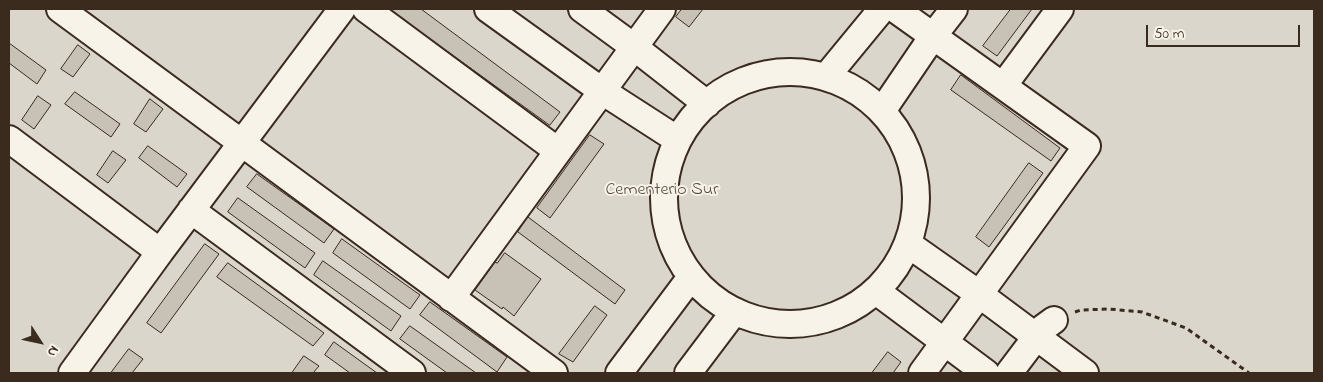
<!DOCTYPE html>
<style>
body{margin:0}
#map{position:relative;width:1323px;height:382px;overflow:hidden;background:#f7f3e8;font-family:"Indie Flower",sans-serif}
canvas{display:block}
.frame{position:absolute;inset:0;border:10px solid #3b2a1e;pointer-events:none}
.north{position:absolute;left:15px;top:317px;width:50px;height:50px;-webkit-text-stroke:4px #f7f3e8;paint-order:stroke;rotate:125deg;font-size:14px;font-weight:700;line-height:20px;text-align:center;color:#3b2a1e}
.north::after{content:'';display:block;margin:auto;width:18px;height:22px;background:#3b2a1e;clip-path:polygon(50% 0,100% 100%,50% 72%,0 100%)}
.scale{position:absolute;left:1146px;top:25px;width:154px;height:22px;box-sizing:border-box;border:2px solid #3b2a1e;border-top:0;padding-left:6px;font-size:15px;line-height:18px;white-space:nowrap;color:#3b2a1e;-webkit-text-stroke:4px #f7f3e8;paint-order:stroke}
</style>
<div id="map">
<canvas width="1323" height="382"></canvas>
<div class="frame"></div>
<div class="north">N</div>
<div class="scale">50 m</div>
</div>
<script>
const ctx = document.querySelector('canvas').getContext('2d');
ctx.lineJoin = 'round';
function fillPath(path, color) { ctx.fillStyle = color; ctx.fill(path, 'evenodd'); }
function trace(path, color, width, dash) { ctx.strokeStyle = color; ctx.lineWidth = width; ctx.lineCap = dash ? 'butt' : 'round'; ctx.setLineDash(dash || []); ctx.stroke(path); }
function drawText(font, color, halo, rows, align = 'center') {
  ctx.font = font + ' "Indie Flower",sans-serif'; ctx.lineWidth = 4; ctx.setLineDash([]); ctx.textBaseline = 'middle'; ctx.strokeStyle = halo; ctx.fillStyle = color; for (const [text, x, y, turn = 0] of rows) {
    ctx.save(); ctx.translate(x, y); ctx.rotate((+turn || 0) * Math.PI / 180); ctx.textAlign = isNaN(turn) ? turn : align; if (halo) ctx.strokeText(text, 0, 0); ctx.fillText(text, 0, 0); ctx.restore();
  }
}
const green = new Path2D(`
 M 9,9 L 1314,9 L 1314,373 L 9,373 Z`);
const building = new Path2D(`
 M 389,9 L 421,9 L 560,112 L 550,125 Z
 M 682,9 L 703,9 L 689,27 L 676,17 Z
 M 1011,9 L 1032,9 L 997,56 L 983,46 Z
 M 9,43 L 46,70 L 37,84 L 9,63 Z
 M 78,45 L 90,54 L 73,77 L 61,69 Z
 M 961,75 L 1060,148 L 1051,161 L 951,90 Z
 M 75,92 L 120,124 L 111,137 L 65,104 Z
 M 38,96 L 51,105 L 34,129 L 22,120 Z
 M 150,99 L 163,109 L 146,132 L 134,124 Z
 M 590,135 L 604,144 L 550,218 L 537,208 Z
 M 148,146 L 187,174 L 177,187 L 139,158 Z
 M 113,151 L 126,160 L 108,183 L 97,175 Z
 M 1029,163 L 1043,173 L 989,247 L 976,237 Z
 M 257,174 L 334,229 L 324,243 L 247,187 Z
 M 238,198 L 315,253 L 305,268 L 228,212 Z
 M 528,217 L 625,290 L 615,304 L 518,232 Z
 M 342,239 L 420,295 L 410,309 L 333,253 Z
 M 205,244 L 219,254 L 161,333 L 147,323 Z
 M 505,253 L 541,279 L 514,316 L 503,307 L 502,309 L 475,290 L 495,262 L 497,263 Z
 M 323,261 L 401,316 L 391,331 L 314,275 Z
 M 228,263 L 324,333 L 313,346 L 217,277 Z
 M 430,302 L 507,357 L 497,372 L 420,315 Z
 M 595,306 L 607,315 L 573,362 L 559,354 Z
 M 410,326 L 476,373 L 447,373 L 400,339 Z
 M 334,342 L 377,373 L 350,373 L 325,355 Z
 M 129,349 L 143,359 L 132,373 L 111,373 Z
 M 888,352 L 901,362 L 893,373 L 872,373 Z
 M 304,356 L 319,366 L 313,373 L 292,373 Z`);
const path = new Path2D(`
 M 1075,312 L 1081,310 L 1109,309 L 1142,312 L 1186,328 L 1249,373`);
const minor = new Path2D(`
 M 60,9 L 554,373
 M 366,9 L 558,151
 M 488,9 L 602,91 L 678,140
 M 582,9 L 634,47 L 707,104
 M 895,9 L 1087,146 L 922,373
 M664 198a126 126 0 1 1 252 0a126 126 0 1 1-252 0Z
 M 826,77 L 882,9
 M 1003,86 L 1060,9
 M 882,111 L 933,36 L 954,9
 M 9,139 L 160,252 L 72,373
 M 191,210 L 412,373
 M 908,244 L 979,294 L 1085,373
 M 160,252 L 342,9
 M 876,291 L 986,373
 M 451,298 L 662,9
 M 619,373 L 691,277
 M 688,373 L 734,312
 M 1009,373 L 1043,328 L 1054,320`);
const parkNames = [
 ["Cementerio Sur",662,191]
];
fillPath(green, '#dbd6cb');
fillPath(building, '#c8c1b6');
trace(building, '#3b2a1e', 1);
trace(minor, '#3b2a1e', 30);
trace(path, '#3b2a1e', 3, [5, 4]);
trace(minor, '#f7f3e8', 26);
drawText('18px', '#5b4c41', '#f7f3e8', parkNames);
</script>
